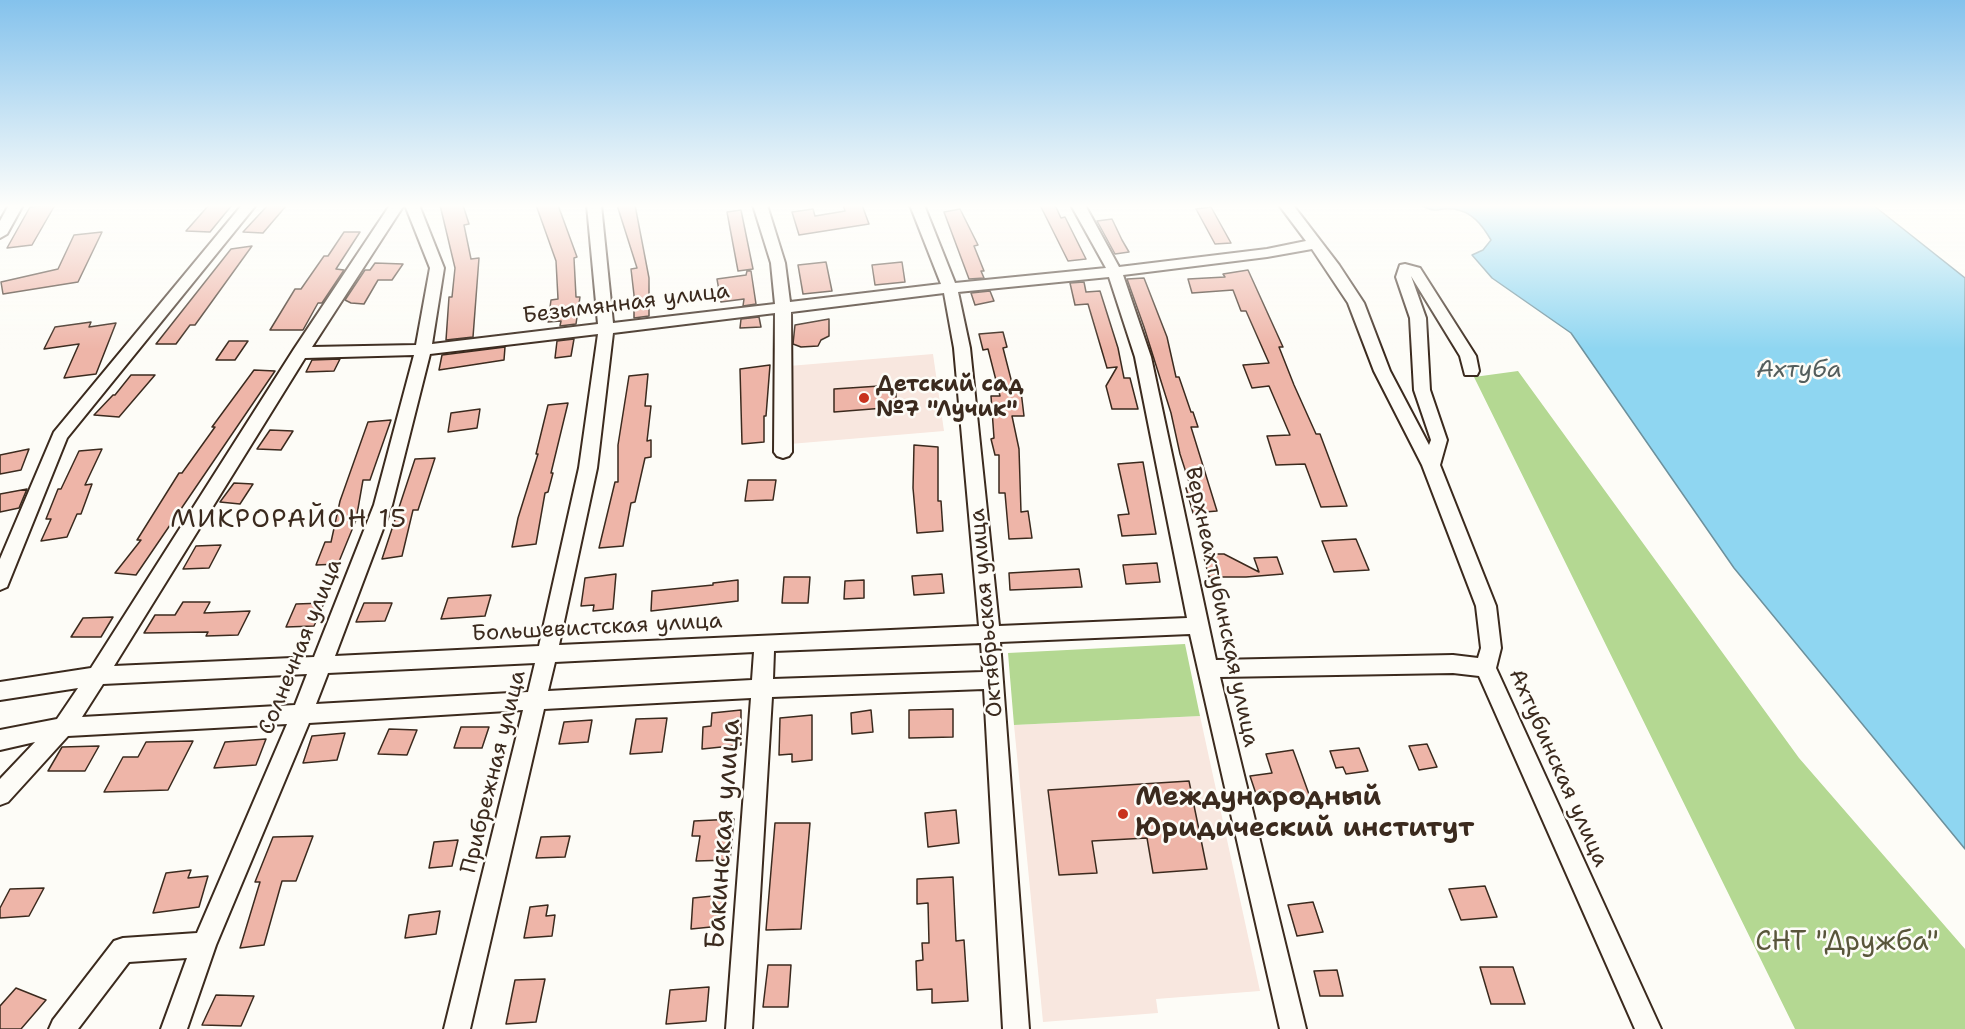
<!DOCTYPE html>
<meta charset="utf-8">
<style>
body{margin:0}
canvas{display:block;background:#fdfcf7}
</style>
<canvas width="1965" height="1029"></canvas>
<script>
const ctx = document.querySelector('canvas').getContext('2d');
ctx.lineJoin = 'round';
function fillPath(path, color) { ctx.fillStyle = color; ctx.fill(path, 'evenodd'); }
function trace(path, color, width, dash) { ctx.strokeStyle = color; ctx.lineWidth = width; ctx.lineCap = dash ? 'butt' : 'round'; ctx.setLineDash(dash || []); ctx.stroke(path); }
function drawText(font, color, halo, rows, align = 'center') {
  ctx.font = font + ' "Shantell Sans",sans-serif'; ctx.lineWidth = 5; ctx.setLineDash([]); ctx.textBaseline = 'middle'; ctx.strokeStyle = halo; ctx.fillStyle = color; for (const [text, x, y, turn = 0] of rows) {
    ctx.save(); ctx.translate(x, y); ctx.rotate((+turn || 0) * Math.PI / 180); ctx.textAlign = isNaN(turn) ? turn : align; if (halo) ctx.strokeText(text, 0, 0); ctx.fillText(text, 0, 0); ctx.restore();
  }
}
const built = new Path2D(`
 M 933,354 L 944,431 L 790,444 L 789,366 Z
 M 1200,716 L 1260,991 L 1156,999 L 1158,1013 L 1043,1022 L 1014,725 Z`);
const green = new Path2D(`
 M 1518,371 L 1799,758 L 1965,949 L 1965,1029 L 1795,1029 L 1474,377 Z
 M 1185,644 L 1200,716 L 1014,725 L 1008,653 Z`);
const water = new Path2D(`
 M 1421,205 L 1873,205 L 1965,278 L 1965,849 L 1734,568 L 1571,333 L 1492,278 L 1472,255 L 1483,250 L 1491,240 C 1482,225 1472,211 1453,209 C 1437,207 1439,215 1421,205 Z`);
const building = new Path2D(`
 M 55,205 L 32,245 L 7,248 L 30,207 Z
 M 209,205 L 232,205 L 210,232 L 186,231 Z
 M 268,205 L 286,206 L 263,233 L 243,232 Z
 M 440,205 L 463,205 L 469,224 L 464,225 L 471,259 L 479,258 L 473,337 L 446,340 L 449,297 L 452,297 L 455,268 Z
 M 536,205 L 558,205 L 577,257 L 574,258 L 576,297 L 580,297 L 576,324 L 560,326 L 561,321 L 548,322 L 551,300 L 558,299 L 556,261 Z
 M 617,205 L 635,205 L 649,278 L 649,316 L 634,318 L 634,295 L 631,269 L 637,268 Z
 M 843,205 L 862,205 L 869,224 L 799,235 L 792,212 L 813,209 L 815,216 L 845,211 Z
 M 1040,205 L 1055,205 L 1061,218 L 1065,217 L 1086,259 L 1068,261 Z
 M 1211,207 L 1231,243 L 1215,244 L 1196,209 Z
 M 960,209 L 978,245 L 974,246 L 984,271 L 981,271 L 984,278 L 969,279 L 944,212 Z
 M 741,210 L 753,269 L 738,271 L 727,212 Z
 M 1112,219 L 1122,240 L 1129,252 L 1115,254 L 1097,221 Z
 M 102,232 L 78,282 L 3,294 L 1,282 L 58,269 L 74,235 Z
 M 344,232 L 360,232 L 336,269 L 344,270 L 322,303 L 318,303 L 303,330 L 270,330 L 295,289 L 301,289 L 324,256 L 328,256 Z
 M 252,246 L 195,325 L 190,325 L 176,344 L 156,344 L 231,249 Z
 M 826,262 L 832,291 L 803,294 L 798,265 Z
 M 902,262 L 905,282 L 875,285 L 872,265 Z
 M 375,263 L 403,264 L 392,280 L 378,280 L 364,304 L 351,303 L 345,300 L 365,270 L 370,270 Z
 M 1248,270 L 1283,347 L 1279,347 L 1294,385 L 1316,434 L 1320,434 L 1347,506 L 1321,507 L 1305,464 L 1276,465 L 1267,436 L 1290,435 L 1269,386 L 1252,388 L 1243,365 L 1269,363 L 1246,311 L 1241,311 L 1233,290 L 1192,293 L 1188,279 L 1225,277 L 1223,274 Z
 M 747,271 L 751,271 L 756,304 L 743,306 L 744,299 L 721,302 L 717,279 L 746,275 Z
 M 1144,278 L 1167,337 L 1176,377 L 1179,377 L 1191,412 L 1193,412 L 1198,427 L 1191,427 L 1217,511 L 1193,513 L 1186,488 L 1191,488 L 1180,454 L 1171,413 L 1144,327 L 1127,279 Z
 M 1084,282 L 1086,292 L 1100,291 L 1118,348 L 1124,378 L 1130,378 L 1138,409 L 1112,409 L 1106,386 L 1117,367 L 1107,368 L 1088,304 L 1075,305 L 1070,283 Z
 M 990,291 L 994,301 L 975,305 L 971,293 Z
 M 759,317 L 761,327 L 740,328 L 741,319 Z
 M 829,319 L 829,336 L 821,340 L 818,346 L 801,347 L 793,344 L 795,325 Z
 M 91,322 L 89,327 L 116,323 L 96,374 L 64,378 L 79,344 L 44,349 L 55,327 Z
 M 1003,332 L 1007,347 L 1003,348 L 1014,391 L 1021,391 L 1024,416 L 1012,416 L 1019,449 L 1021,512 L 1028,511 L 1032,538 L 1009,539 L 1005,493 L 999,493 L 999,455 L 995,455 L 991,439 L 994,438 L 991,396 L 1000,396 L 988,349 L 983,350 L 979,334 Z
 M 574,339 L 571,356 L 555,358 L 557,341 Z
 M 229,341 L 248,341 L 235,360 L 216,360 Z
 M 505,347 L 504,360 L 439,370 L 442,355 Z
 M 340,359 L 334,371 L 306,372 L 312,360 Z
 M 770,365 L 766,416 L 764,416 L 764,442 L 742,444 L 740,369 Z
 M 254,370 L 275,371 L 136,575 L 115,573 L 141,540 L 137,540 L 179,473 L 182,473 L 215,427 L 212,427 Z
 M 648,374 L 645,406 L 651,406 L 647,441 L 651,440 L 651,457 L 645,458 L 635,502 L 631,503 L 623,546 L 599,548 L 615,482 L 618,482 L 618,445 L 629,376 Z
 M 131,375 L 155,375 L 119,417 L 94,415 L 113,395 L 115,395 Z
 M 895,385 L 897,407 L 834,412 L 834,389 Z
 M 568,403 L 551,473 L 553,473 L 548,492 L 545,493 L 536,544 L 512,547 L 518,518 L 538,454 L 536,454 L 548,405 Z
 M 480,409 L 477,428 L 448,432 L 451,413 Z
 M 391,420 L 370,480 L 363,480 L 356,520 L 338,564 L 316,565 L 325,542 L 331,542 L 340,501 L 368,422 Z
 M 270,430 L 293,431 L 281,450 L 257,449 Z
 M 914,445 L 938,447 L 938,501 L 941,501 L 943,531 L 917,533 L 913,488 Z
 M 29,449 L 21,470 L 0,474 L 0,455 Z
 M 102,449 L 85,485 L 92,484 L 81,514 L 77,514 L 67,537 L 41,541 L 51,519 L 46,519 L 58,489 L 61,489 L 79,451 Z
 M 435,458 L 418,510 L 413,510 L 402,556 L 382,559 L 415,459 Z
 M 1143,462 L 1156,534 L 1122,536 L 1118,515 L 1129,514 L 1118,464 Z
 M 748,480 L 776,480 L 773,500 L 745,501 Z
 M 234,483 L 253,484 L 240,504 L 220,502 Z
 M 27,489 L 19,508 L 0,512 L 0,494 Z
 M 1356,539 L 1369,570 L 1334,572 L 1322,541 Z
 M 221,545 L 209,568 L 183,569 L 196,546 Z
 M 1203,554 L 1224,554 L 1259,572 L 1254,558 L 1277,557 L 1283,574 L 1246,577 L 1209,577 Z
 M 1157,563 L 1160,582 L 1126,584 L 1123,565 Z
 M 1079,569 L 1082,587 L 1010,590 L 1009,573 Z
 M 616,574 L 613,609 L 593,611 L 594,605 L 581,606 L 585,578 Z
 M 942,574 L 944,593 L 914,595 L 912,576 Z
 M 784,577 L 810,577 L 808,603 L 782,603 Z
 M 738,580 L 738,601 L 651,611 L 652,591 L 713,585 L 713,583 Z
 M 864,580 L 864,598 L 844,599 L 845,581 Z
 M 491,595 L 485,616 L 441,619 L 448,598 Z
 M 183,602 L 210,602 L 204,613 L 250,611 L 238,635 L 206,636 L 208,632 L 144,633 L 155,615 L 175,615 Z
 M 324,603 L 314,626 L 286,627 L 296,604 Z
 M 364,603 L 392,603 L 385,621 L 356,622 Z
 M 113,617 L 101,637 L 71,637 L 83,618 Z
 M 953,709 L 953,737 L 909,738 L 909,710 Z
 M 741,710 L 741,745 L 702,749 L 703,727 L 711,726 L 712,713 Z
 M 871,710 L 873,732 L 852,734 L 851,713 Z
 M 812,715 L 812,760 L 792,762 L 792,754 L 779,755 L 780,718 Z
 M 667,718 L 662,752 L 630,754 L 636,719 Z
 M 592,720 L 588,742 L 559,744 L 564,722 Z
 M 461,727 L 489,727 L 482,748 L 454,748 Z
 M 389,729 L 417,730 L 407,755 L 378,754 Z
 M 345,733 L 337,760 L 303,763 L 312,736 Z
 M 266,739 L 256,765 L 214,768 L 225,742 Z
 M 193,741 L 168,790 L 104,792 L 123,757 L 138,757 L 146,742 Z
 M 1427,744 L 1437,767 L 1419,770 L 1409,746 Z
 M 99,746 L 85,771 L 48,771 L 62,747 Z
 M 1359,748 L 1368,771 L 1346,774 L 1343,767 L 1336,768 L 1330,751 Z
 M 1293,750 L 1310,797 L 1282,801 L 1279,791 L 1256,794 L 1250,776 L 1272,773 L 1266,754 Z
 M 1189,781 L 1207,869 L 1153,873 L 1147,838 L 1092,841 L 1097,873 L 1059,875 L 1048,790 Z
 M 956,810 L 959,843 L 928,847 L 925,813 Z
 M 734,819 L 730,860 L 696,861 L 700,836 L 692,836 L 694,821 Z
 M 775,823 L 810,823 L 801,929 L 766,930 Z
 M 313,836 L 296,881 L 282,881 L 264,945 L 240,948 L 260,882 L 255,882 L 273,837 Z
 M 570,836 L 565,857 L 536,858 L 541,837 Z
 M 458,840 L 452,866 L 429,868 L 434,842 Z
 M 191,870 L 188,878 L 208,876 L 199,907 L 153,913 L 166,873 Z
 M 953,877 L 956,941 L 964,940 L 968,1001 L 932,1003 L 932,989 L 917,990 L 916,961 L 923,960 L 922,943 L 929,943 L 928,903 L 917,904 L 917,879 Z
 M 1485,886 L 1497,917 L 1461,920 L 1449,889 Z
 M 44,888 L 29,916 L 0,918 L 0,908 L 10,889 Z
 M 723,895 L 721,926 L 691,929 L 693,898 Z
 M 1313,902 L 1323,932 L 1297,936 L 1288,905 Z
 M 548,905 L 546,916 L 555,915 L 552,936 L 524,938 L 530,907 Z
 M 440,911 L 436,934 L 405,938 L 409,915 Z
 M 768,965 L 791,965 L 788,1007 L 763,1007 Z
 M 1480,967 L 1513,967 L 1525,1004 L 1491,1004 Z
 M 1337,970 L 1343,996 L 1320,996 L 1314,971 Z
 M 545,979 L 536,1022 L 506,1024 L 515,980 Z
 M 709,987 L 706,1021 L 666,1024 L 670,990 Z
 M 16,988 L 46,1000 L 21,1029 L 0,1029 L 0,1006 Z
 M 216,995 L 254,996 L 241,1026 L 202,1025 Z`);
const minor = new Path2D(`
 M 9,205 L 23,205 L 7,234 L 0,238 L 0,221 Z
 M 242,205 L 256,205 L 67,438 L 9,582 L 7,587 L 0,590 L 0,559 L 54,432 Z
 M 390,205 L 404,205 L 312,347 L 416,345 L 430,268 L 405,205 L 419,205 L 444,268 L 432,344 L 598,324 L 587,205 L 601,205 L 613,323 L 775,304 L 771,263 L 753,205 L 767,205 L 785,263 L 790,302 L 941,284 L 910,205 L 924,205 L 955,283 L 1106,268 L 1071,205 L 1085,205 L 1119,267 L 1267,249 L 1306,241 L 1279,205 L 1293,205 L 1339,265 L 1364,303 L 1390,371 L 1429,445 L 1431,440 L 1414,390 L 1410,318 L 1396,277 L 1400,265 L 1405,264 L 1420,268 L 1476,356 L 1479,371 L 1477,375 L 1465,375 L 1460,356 L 1411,276 L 1426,318 L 1430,390 L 1447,440 L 1440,465 L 1496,606 L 1501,648 L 1496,668 L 1661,1029 L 1635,1029 L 1479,676 L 1453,673 L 1220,677 L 1306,1029 L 1280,1029 L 1190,634 L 1000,642 L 1029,1029 L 1003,1029 L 984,689 L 772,697 L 752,1029 L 726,1029 L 751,698 L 544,709 L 470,1029 L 444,1029 L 523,710 L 309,723 L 216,945 L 187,1029 L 161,1029 L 187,958 L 129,962 L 78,1029 L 49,1029 L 53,1020 L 114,941 L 123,938 L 197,933 L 287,724 L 68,736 L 8,802 L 0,805 L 0,779 L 35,742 L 0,750 L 0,730 L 57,719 L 78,688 L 0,700 L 0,682 L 91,668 L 294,349 ZM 1312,249 L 1348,303 L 1374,371 L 1422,465 L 1476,606 L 1481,648 L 1478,658 L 1453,655 L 1216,660 L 1151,357 L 1123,275 L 1267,257 ZM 1109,277 L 1135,357 L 1187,618 L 999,626 L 970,348 L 958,292 ZM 944,293 L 954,348 L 979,626 L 559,645 L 597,468 L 613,333 L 775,313 L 774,452 L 777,456 L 783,458 L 789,456 L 792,452 L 791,312 ZM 598,334 L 579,468 L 539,646 L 335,656 L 392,505 L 430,354 ZM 414,355 L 374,505 L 314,657 L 114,666 L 305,358 ZM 981,643 L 983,672 L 773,679 L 774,651 ZM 754,652 L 752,680 L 548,691 L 555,662 ZM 535,663 L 528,692 L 316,704 L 328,673 ZM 307,674 L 295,705 L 82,717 L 103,684 Z`);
const markers = [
 [864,398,6,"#c8321e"],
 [1123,814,6,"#c8321e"]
];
const streetNames = [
 ["Безымянная улица",626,304,-7],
 ["Верхнеахтубинская улица",1221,607,78],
 ["Октябрьская улица",987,613,-95],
 ["Большевистская улица",597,628,-3],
 ["Солнечная улица",301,647,-68],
 ["Ахтубинская улица",1558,768,66],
 ["Прибрежная улица",494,772,-76]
];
const poiNames = [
 ["Детский сад",876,385],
 ["№7 \"Лучик\"",876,410]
];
const waterNames = [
 ["Ахтуба",1799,371]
];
const quarterNames = [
 ["МИКРОРАЙОН 15",289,520]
];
const nearPoinames = [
 ["Международный",1135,798],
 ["Юридический институт",1135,829]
];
const nearStreetnames = [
 ["Бакинская улица",724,834,-86]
];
const nearParknames = [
 ["СНТ \"Дружба\"",1847,943]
];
fillPath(built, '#f8e7df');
fillPath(green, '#b4d892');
fillPath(water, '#8fd6f1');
trace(water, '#6d919d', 1.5);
fillPath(building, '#eeb5a8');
trace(building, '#3b2a1e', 1.5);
trace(minor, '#3b2a1e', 4);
fillPath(minor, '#fdfcf7');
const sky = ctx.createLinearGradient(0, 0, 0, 349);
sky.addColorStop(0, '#84c2ec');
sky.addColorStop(0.59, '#fefefb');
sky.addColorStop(1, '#fefefb00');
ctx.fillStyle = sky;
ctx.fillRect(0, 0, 1965, 349);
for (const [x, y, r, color] of markers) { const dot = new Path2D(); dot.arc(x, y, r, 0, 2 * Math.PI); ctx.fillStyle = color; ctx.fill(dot); trace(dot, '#fdfcf7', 2); }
drawText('22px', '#3b2a1e', '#fdfcf7', streetNames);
drawText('bold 22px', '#3b2a1e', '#fdfcf7', poiNames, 'left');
drawText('italic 24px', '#545e5d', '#fdfcf7', waterNames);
ctx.letterSpacing = '1.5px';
drawText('26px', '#3b2a1e', '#fdfcf7', quarterNames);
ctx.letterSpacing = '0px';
drawText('bold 27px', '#3b2a1e', '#fdfcf7', nearPoinames, 'left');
drawText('27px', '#3b2a1e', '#fdfcf7', nearStreetnames);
drawText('27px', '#59563b', '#fdfcf7', nearParknames);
</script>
